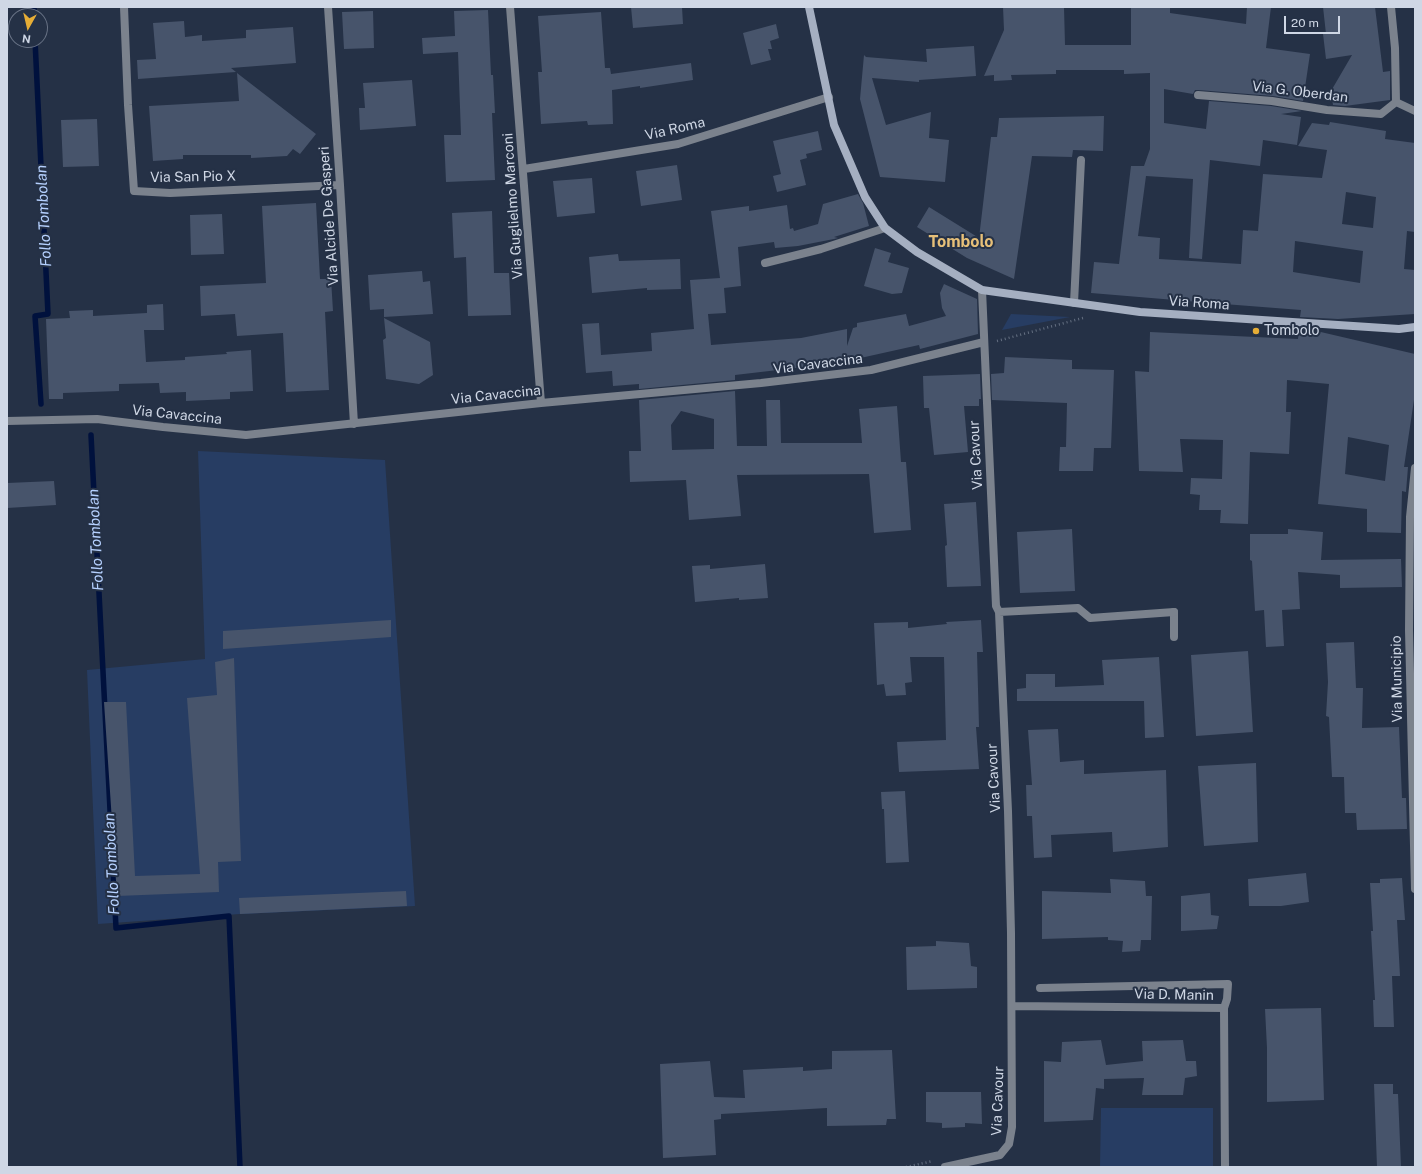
<!DOCTYPE html>
<style>
body{margin:0}
#map{position:relative;width:1422px;height:1174px;overflow:hidden;background:#253146;font-family:"Public Sans",sans-serif}
canvas{display:block}
.frame{position:absolute;inset:0;border:8px solid #cfd7e5;pointer-events:none}
.north{position:absolute;left:8px;top:8px;width:40px;height:40px;box-sizing:border-box;background:#253146;border:1px solid #697386;border-radius:50%;rotate:188deg;font-size:11px;font-weight:700;line-height:16px;text-align:center;color:#cfd7e5}
.north::after{content:'';display:block;margin:auto;width:14px;height:18px;background:#e6ad36;clip-path:polygon(50% 0,100% 100%,50% 72%,0 100%)}
.scale{position:absolute;left:1284px;top:16px;width:56px;height:18px;box-sizing:border-box;border:2px solid #cfd7e5;border-top:0;padding-left:5px;font-size:12px;line-height:14px;white-space:nowrap;color:#cfd7e5;-webkit-text-stroke:3px #253146;paint-order:stroke}
</style>
<div id="map">
<canvas width="1422" height="1174"></canvas>
<div class="frame"></div>
<div class="north">N</div>
<div class="scale">20 m</div>
</div>
<script>
const ctx = document.querySelector('canvas').getContext('2d');
ctx.lineJoin = 'round';
function fillPath(path, color) { ctx.fillStyle = color; ctx.fill(path, 'evenodd'); }
function trace(path, color, width, dash) { ctx.strokeStyle = color; ctx.lineWidth = width; ctx.lineCap = dash ? 'butt' : 'round'; ctx.setLineDash(dash || []); ctx.stroke(path); }
function drawText(font, color, halo, rows, align = 'center') {
  ctx.font = font + ' "Public Sans",sans-serif'; ctx.lineWidth = 4; ctx.setLineDash([]); ctx.textBaseline = 'middle'; ctx.strokeStyle = halo; ctx.fillStyle = color; for (const [text, x, y, turn = 0] of rows) {
    ctx.save(); ctx.translate(x, y); ctx.rotate((+turn || 0) * Math.PI / 180); ctx.textAlign = isNaN(turn) ? turn : align; if (halo) ctx.strokeText(text, 0, 0); ctx.fillText(text, 0, 0); ctx.restore();
  }
}
const green = new Path2D(`
 M 1011,314 L 1070,317 L 1002,330 Z
 M 198,451 L 385,460 L 415,906 L 240,914 L 98,924 L 87,670 L 205,659 Z
 M 1101,1108 L 1213,1108 L 1213,1167 L 1100,1167 Z`);
const stream = new Path2D(`
 M 34,7 L 34,16
 M 35,40 L 48,314 L 35,316 L 41,404
 M 91,435 L 116,928 L 229,916 L 240,1167`);
const building = new Path2D(`
 M 631,7 L 682,7 L 683,24 L 633,28 Z
 M 1003,7 L 1064,7 L 1065,45 L 1131,45 L 1131,7 L 1170,7 L 1170,13 L 1246,24 L 1247,7 L 1271,7 L 1266,48 L 1310,54 L 1303,101 L 1273,96 L 1198,90 L 1195,90 L 1193,94 L 1164,89 L 1164,123 L 1206,129 L 1209,101 L 1271,106 L 1302,111 L 1281,114 L 1301,117 L 1297,145 L 1263,140 L 1260,166 L 1210,160 L 1202,259 L 1189,258 L 1193,179 L 1146,176 L 1138,236 L 1160,238 L 1159,259 L 1241,264 L 1243,230 L 1258,231 L 1263,174 L 1322,178 L 1327,150 L 1298,146 L 1312,123 L 1329,125 L 1330,122 L 1386,131 L 1385,139 L 1415,143 L 1415,232 L 1407,231 L 1404,269 L 1415,270 L 1415,314 L 1338,319 L 1300,317 L 1301,310 L 1211,303 L 1091,293 L 1094,262 L 1119,264 L 1131,166 L 1144,166 L 1150,149 L 1150,73 L 1124,74 L 1124,70 L 1056,70 L 1056,74 L 1011,75 L 1012,80 L 994,81 L 994,75 L 984,76 L 1004,30 ZM 1346,192 L 1376,197 L 1373,228 L 1342,224 ZM 1295,241 L 1363,251 L 1360,283 L 1293,272 Z
 M 1323,7 L 1375,7 L 1383,72 L 1390,71 L 1390,100 L 1345,106 L 1333,105 L 1331,91 L 1352,55 L 1326,59 L 1323,34 L 1326,34 Z
 M 488,10 L 491,75 L 493,75 L 495,113 L 492,113 L 495,180 L 446,182 L 444,135 L 461,135 L 458,52 L 423,54 L 422,38 L 455,36 L 454,11 Z
 M 373,11 L 374,48 L 344,49 L 342,12 Z
 M 601,12 L 605,68 L 610,68 L 611,74 L 691,63 L 693,80 L 640,88 L 640,86 L 612,90 L 613,124 L 588,125 L 587,121 L 541,124 L 538,72 L 542,72 L 538,16 Z
 M 184,21 L 185,37 L 202,35 L 202,41 L 246,38 L 246,30 L 293,27 L 296,63 L 231,68 L 236,72 L 138,79 L 137,60 L 156,59 L 153,23 Z
 M 776,24 L 779,38 L 770,41 L 772,49 L 768,49 L 771,60 L 751,65 L 743,33 Z
 M 974,46 L 976,76 L 919,80 L 919,82 L 872,78 L 886,125 L 931,112 L 929,138 L 949,140 L 945,182 L 880,177 L 860,99 L 864,55 L 866,57 L 927,62 L 926,49 Z
 M 237,73 L 316,134 L 300,154 L 293,149 L 287,156 L 251,158 L 251,155 L 183,155 L 183,159 L 153,161 L 149,106 L 239,101 Z
 M 412,80 L 416,126 L 360,130 L 359,108 L 365,108 L 363,83 Z
 M 1104,116 L 1103,151 L 1073,150 L 1072,157 L 1032,156 L 1014,279 L 967,258 L 917,227 L 929,207 L 979,238 L 991,137 L 997,137 L 999,118 Z
 M 97,119 L 99,166 L 63,167 L 61,120 Z
 M 818,131 L 822,150 L 806,154 L 807,158 L 800,160 L 806,185 L 777,192 L 773,176 L 781,174 L 773,141 Z
 M 677,165 L 682,200 L 641,206 L 636,171 Z
 M 592,178 L 595,213 L 557,217 L 553,181 Z
 M 858,194 L 863,203 L 869,226 L 834,237 L 838,238 L 834,239 L 798,246 L 775,248 L 774,242 L 738,247 L 741,286 L 724,288 L 726,313 L 708,314 L 711,345 L 801,338 L 847,329 L 847,346 L 853,328 L 857,327 L 857,323 L 906,314 L 909,326 L 946,316 L 942,308 L 940,293 L 944,284 L 977,299 L 978,334 L 920,349 L 919,345 L 838,363 L 735,375 L 735,380 L 639,389 L 639,384 L 613,386 L 612,371 L 586,373 L 582,324 L 599,323 L 601,355 L 652,351 L 651,333 L 694,329 L 690,280 L 720,278 L 711,211 L 749,206 L 749,211 L 787,205 L 790,229 L 793,228 L 794,231 L 818,224 L 823,204 Z
 M 316,203 L 320,279 L 331,279 L 333,311 L 325,312 L 329,390 L 286,392 L 283,333 L 237,336 L 235,314 L 201,316 L 200,286 L 266,283 L 262,206 Z
 M 492,211 L 494,273 L 509,273 L 511,315 L 468,316 L 466,257 L 454,258 L 452,213 Z
 M 222,214 L 224,254 L 191,255 L 190,215 Z
 M 875,248 L 891,253 L 888,262 L 909,268 L 902,293 L 892,294 L 864,286 Z
 M 618,254 L 619,261 L 680,259 L 681,289 L 647,290 L 647,288 L 592,293 L 589,257 Z
 M 422,271 L 423,282 L 430,281 L 433,314 L 384,317 L 384,309 L 370,310 L 368,275 Z
 M 163,304 L 164,330 L 144,330 L 146,362 L 185,360 L 185,357 L 227,354 L 226,352 L 251,350 L 253,391 L 230,392 L 230,399 L 186,401 L 186,392 L 160,393 L 159,383 L 119,384 L 119,391 L 63,393 L 63,399 L 49,399 L 46,319 L 70,318 L 69,311 L 93,310 L 93,316 L 147,313 L 147,305 Z
 M 384,318 L 430,342 L 433,375 L 419,384 L 386,379 L 383,340 L 386,338 Z
 M 1299,328 L 1308,329 L 1415,354 L 1415,393 L 1404,467 L 1408,467 L 1406,492 L 1402,491 L 1401,533 L 1367,532 L 1367,509 L 1318,504 L 1329,384 L 1287,380 L 1286,412 L 1291,412 L 1289,454 L 1250,452 L 1248,524 L 1220,523 L 1221,510 L 1199,510 L 1200,495 L 1190,494 L 1191,478 L 1222,479 L 1223,440 L 1180,439 L 1183,472 L 1139,471 L 1135,371 L 1149,372 L 1150,332 L 1298,339 ZM 1348,437 L 1389,445 L 1385,481 L 1345,474 Z
 M 1005,357 L 1072,360 L 1072,369 L 1114,370 L 1111,448 L 1094,448 L 1093,471 L 1059,471 L 1060,447 L 1066,447 L 1067,403 L 992,400 L 991,374 L 1004,373 Z
 M 980,374 L 981,399 L 979,399 L 979,406 L 964,406 L 968,452 L 934,455 L 929,408 L 924,408 L 923,376 Z
 M 735,391 L 737,446 L 767,446 L 766,400 L 780,400 L 781,443 L 862,443 L 859,409 L 897,406 L 901,462 L 906,462 L 911,530 L 874,533 L 869,474 L 737,475 L 741,516 L 689,520 L 686,480 L 630,482 L 629,451 L 641,451 L 639,400 ZM 681,411 L 714,419 L 714,449 L 672,450 L 671,425 Z
 M 54,481 L 56,505 L 7,508 L 7,483 Z
 M 976,502 L 981,586 L 947,587 L 945,546 L 947,545 L 944,504 Z
 M 1072,529 L 1075,591 L 1020,593 L 1017,532 Z
 M 1288,529 L 1323,532 L 1321,560 L 1401,559 L 1402,587 L 1340,588 L 1340,575 L 1298,572 L 1300,609 L 1282,610 L 1284,646 L 1266,647 L 1264,610 L 1255,611 L 1252,561 L 1250,560 L 1250,534 L 1288,534 Z
 M 765,564 L 768,598 L 739,600 L 739,598 L 695,602 L 692,566 L 710,565 L 710,569 Z
 M 391,620 L 391,637 L 223,649 L 223,631 Z
 M 981,620 L 983,652 L 977,652 L 979,727 L 976,727 L 979,769 L 899,772 L 897,742 L 946,740 L 944,657 L 910,657 L 912,682 L 905,683 L 906,695 L 886,696 L 884,684 L 877,685 L 874,623 L 908,622 L 908,628 L 947,624 L 946,622 Z
 M 1354,642 L 1356,688 L 1363,688 L 1362,728 L 1399,727 L 1402,798 L 1406,798 L 1407,829 L 1357,830 L 1356,813 L 1345,813 L 1344,777 L 1332,777 L 1329,717 L 1326,716 L 1328,682 L 1326,643 Z
 M 1248,651 L 1253,732 L 1196,736 L 1191,655 Z
 M 1159,657 L 1164,737 L 1145,738 L 1144,701 L 1017,701 L 1017,689 L 1026,688 L 1026,674 L 1055,674 L 1055,687 L 1104,685 L 1102,660 Z
 M 234,658 L 241,861 L 218,862 L 219,892 L 117,896 L 104,702 L 126,702 L 135,876 L 200,874 L 187,698 L 217,695 L 215,662 Z
 M 1058,729 L 1060,762 L 1084,760 L 1084,774 L 1166,770 L 1168,847 L 1113,852 L 1112,832 L 1051,835 L 1052,857 L 1034,858 L 1032,816 L 1027,816 L 1026,785 L 1032,785 L 1028,730 Z
 M 1256,763 L 1258,842 L 1204,846 L 1198,766 Z
 M 905,791 L 909,862 L 886,863 L 884,809 L 882,809 L 881,792 Z
 M 1306,873 L 1309,902 L 1281,906 L 1249,906 L 1248,879 Z
 M 1402,878 L 1405,920 L 1397,920 L 1400,976 L 1392,976 L 1394,1027 L 1374,1027 L 1373,1000 L 1375,1000 L 1371,931 L 1373,931 L 1370,883 L 1380,883 L 1380,879 Z
 M 1110,879 L 1145,881 L 1146,896 L 1152,896 L 1151,940 L 1141,940 L 1140,951 L 1122,952 L 1123,941 L 1108,940 L 1108,937 L 1042,939 L 1042,891 L 1111,893 Z
 M 406,891 L 407,906 L 240,914 L 239,898 Z
 M 1210,893 L 1211,915 L 1219,916 L 1217,929 L 1181,931 L 1181,896 Z
 M 936,941 L 969,943 L 971,966 L 977,967 L 977,988 L 907,990 L 906,947 L 936,946 Z
 M 1321,1008 L 1324,1100 L 1267,1102 L 1267,1048 L 1265,1009 Z
 M 1101,1040 L 1106,1065 L 1143,1061 L 1142,1041 L 1183,1040 L 1186,1061 L 1196,1061 L 1197,1076 L 1185,1078 L 1183,1095 L 1142,1095 L 1144,1078 L 1104,1079 L 1104,1089 L 1096,1088 L 1093,1120 L 1044,1122 L 1044,1061 L 1061,1062 L 1062,1042 Z
 M 892,1050 L 896,1119 L 887,1119 L 886,1125 L 827,1126 L 827,1108 L 721,1114 L 721,1119 L 714,1120 L 716,1155 L 663,1158 L 660,1064 L 710,1061 L 714,1097 L 745,1098 L 743,1070 L 803,1067 L 803,1071 L 832,1069 L 832,1051 Z
 M 1374,1084 L 1393,1084 L 1393,1094 L 1398,1094 L 1401,1167 L 1377,1167 Z
 M 926,1092 L 981,1092 L 982,1124 L 965,1123 L 965,1127 L 942,1128 L 942,1123 L 926,1122 Z`);
const path = new Path2D(`
 M 997,341 L 1083,318
 M 906,1167 L 933,1161`);
const lane = new Path2D(`
 M 1074,303 L 1081,160
 M 1174,612 L 1174,637
 M 1040,988 L 1228,984 L 1227,999 L 1224,1008`);
const street = new Path2D(`
 M 124,7 L 128,105 L 134,191 L 170,193 L 340,185
 M 328,7 L 340,185 L 354,424
 M 510,7 L 541,403
 M 1391,7 L 1395,48 L 1396,102 L 1415,111
 M 1198,95 L 1272,101 L 1327,110 L 1381,114 L 1396,102
 M 524,169 L 678,144 L 829,97
 M 765,263 L 821,249 L 885,228
 M 7,421 L 97,419 L 163,427 L 246,435 L 541,403 L 761,383 L 871,370 L 984,342
 M 1415,468 L 1410,517 L 1409,630 L 1415,889
 M 999,612 L 1078,608 L 1090,618 L 1174,612
 M 1012,1006 L 1224,1008 L 1225,1167
 M 945,1167 L 1000,1155 L 1009,1144 L 1012,1127 L 1011,933 L 1008,811 L 999,612 L 996,606 L 982,290`);
const secondary = new Path2D(`
 M 809,7 L 834,125 L 865,197 L 885,228 L 917,252 L 982,290 L 1140,312 L 1399,329 L 1415,327`);
const markers = [
 [1256,331,4,"#e6ad36"]
];
const streetNames = [
 ["Via G. Oberdan",1300,92,7],
 ["Via Roma",675,129,-13],
 ["Via San Pio X",193,177,-1],
 ["Via Guglielmo Marconi",513,206,-94],
 ["Via Alcide De Gasperi",329,216,-94],
 ["Via Roma",1199,303,4],
 ["Via Cavaccina",818,364,-7],
 ["Via Cavaccina",496,395,-6],
 ["Via Cavaccina",177,415,6],
 ["Via Cavour",976,455,-93],
 ["Via Municipio",1397,679,-91],
 ["Via Cavour",994,778,-93],
 ["Via D. Manin",1174,995,1],
 ["Via Cavour",998,1101,-88]
];
const poiNames = [
 ["Tombolo",1264,331]
];
const waterNames = [
 ["Follo Tombolan",44,216,-93],
 ["Follo Tombolan",96,540,-93],
 ["Follo Tombolan",112,864,-93]
];
const quarterNames = [
 ["Tombolo",961,242]
];
fillPath(green, '#273d63');
trace(stream, '#00113d', 5.5);
fillPath(building, '#47546b');
trace(path, '#657082', 2.5, [1, 3]);
trace(lane, '#7b828d', 8);
trace(street, '#7b828d', 8);
trace(secondary, '#a5afc1', 8);
for (const [x, y, r, color] of markers) { const dot = new Path2D(); dot.arc(x, y, r, 0, 2 * Math.PI); ctx.fillStyle = color; ctx.fill(dot); trace(dot, '#253146', 1.5); }
drawText('14px', '#cfd7e5', '#253146', streetNames);
drawText('14px', '#cfd7e5', '#253146', poiNames, 'left');
drawText('italic 15px', '#b5d0fe', '#253146', waterNames);
drawText('bold 16px', '#e7c079', '#253146', quarterNames);
</script>
